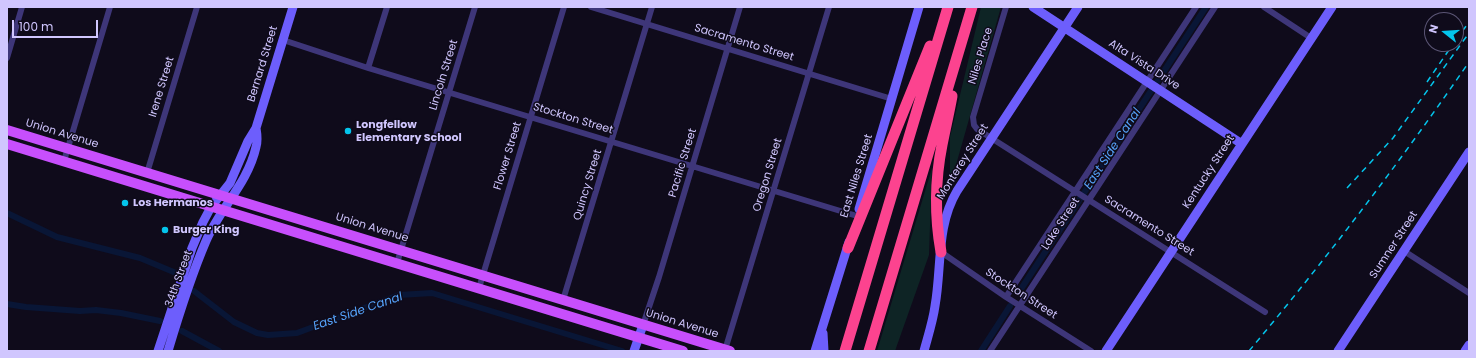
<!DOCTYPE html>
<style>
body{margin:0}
#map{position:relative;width:1476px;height:358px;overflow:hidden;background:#0f0b1b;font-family:Poppins,sans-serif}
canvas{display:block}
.frame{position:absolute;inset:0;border:8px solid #d0c6fe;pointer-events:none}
.north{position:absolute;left:1424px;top:12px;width:40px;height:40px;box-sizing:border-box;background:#0f0b1b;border:1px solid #5c5676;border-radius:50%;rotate:287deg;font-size:11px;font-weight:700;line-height:16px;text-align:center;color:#d0c6fe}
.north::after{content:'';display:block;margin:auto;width:14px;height:18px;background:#04c5ec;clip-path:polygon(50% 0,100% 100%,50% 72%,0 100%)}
.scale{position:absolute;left:12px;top:20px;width:86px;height:18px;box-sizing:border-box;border:2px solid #d0c6fe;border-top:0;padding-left:5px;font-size:12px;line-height:14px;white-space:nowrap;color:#d0c6fe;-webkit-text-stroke:3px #0f0b1b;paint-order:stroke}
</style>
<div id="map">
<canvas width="1476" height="358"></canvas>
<div class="frame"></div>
<div class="north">N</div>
<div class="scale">100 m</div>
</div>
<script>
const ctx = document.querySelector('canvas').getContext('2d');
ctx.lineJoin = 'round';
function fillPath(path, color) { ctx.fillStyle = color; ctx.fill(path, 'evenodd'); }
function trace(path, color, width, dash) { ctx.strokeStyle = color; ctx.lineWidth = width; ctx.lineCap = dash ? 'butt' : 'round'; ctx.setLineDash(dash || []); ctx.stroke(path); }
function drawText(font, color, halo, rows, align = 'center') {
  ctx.font = font + ' Poppins,sans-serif'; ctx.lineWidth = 3; ctx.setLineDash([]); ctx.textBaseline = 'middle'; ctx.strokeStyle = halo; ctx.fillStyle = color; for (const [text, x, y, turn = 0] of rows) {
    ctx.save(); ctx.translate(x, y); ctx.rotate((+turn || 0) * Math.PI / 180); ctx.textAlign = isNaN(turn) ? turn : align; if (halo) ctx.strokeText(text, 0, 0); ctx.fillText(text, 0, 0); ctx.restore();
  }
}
const green = new Path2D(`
 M 981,7 L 1001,7 L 950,186 L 950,137 Z
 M 932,168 L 929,255 L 895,351 L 877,351 Z`);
const canal = new Path2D(`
 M 7,213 L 57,237 L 140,258 L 176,273
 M 194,291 L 234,322 L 257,333 L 268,335 L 297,333 L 399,295 L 432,293 L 622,351
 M 1019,292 L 1206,7
 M 7,304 L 26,307 L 80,311 L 96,310 L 121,313 L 160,321
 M 182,331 L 219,351
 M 981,351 L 1010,306`);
const street = new Path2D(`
 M 591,7 L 892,99
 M 1006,7 L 973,117 L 974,125 L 977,129 L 1265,312
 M 1264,7 L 1311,38
 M 283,40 L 368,68 L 857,216
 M 7,58 L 22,7
 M 368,68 L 387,7
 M 64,161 L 110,7
 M 147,173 L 197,7
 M 1404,251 L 1469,293
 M 941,252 L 1006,297 L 1091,351
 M 397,263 L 475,7
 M 479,288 L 564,7
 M 1006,297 L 1196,7
 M 563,300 L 652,7
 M 643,325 L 659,277 L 740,7
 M 725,350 L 829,7
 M 990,351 L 1215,7`);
const secondary = new Path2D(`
 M 1033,7 L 1242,144
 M 859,209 L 919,7
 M 823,333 L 824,351
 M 158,351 L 192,248 L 203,222 L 211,207 L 230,183 L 248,141 L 256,128 L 293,7
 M 168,351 C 179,314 191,276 206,241 C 220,208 248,183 256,147 C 258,141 257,134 256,128
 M 634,351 L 643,325
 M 815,351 L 849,242
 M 924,351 C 928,336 933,321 935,306 C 942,267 936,226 957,191 L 1078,7
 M 1106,351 L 1332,7
 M 1338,351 L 1469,152
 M 1465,351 L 1469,345`);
const primary = new Path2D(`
 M 7,130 L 730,351
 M 7,144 L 683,351`);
const highway = new Path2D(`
 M 848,248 L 930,46
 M 941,252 C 935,218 935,180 942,145 C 945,129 949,113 952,96
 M 845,351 L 948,7
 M 869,351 L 972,7`);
const rail = new Path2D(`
 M 1456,40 L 1469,22
 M 1427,82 L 1453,44
 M 1347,188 L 1393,138 L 1469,33
 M 1249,351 C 1327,258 1400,162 1469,62`);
const markers = [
 [348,131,4,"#04c5ec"],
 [125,203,4,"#04c5ec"],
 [165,230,4,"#04c5ec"]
];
const streetNames = [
 ["Sacramento Street",744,43,17],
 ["Niles Place",981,56,-73],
 ["Bernard Street",263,64,-73],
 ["Alta Vista Drive",1144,65,33],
 ["Lincoln Street",444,75,-73],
 ["Irene Street",162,87,-73],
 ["Stockton Street",573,119,17],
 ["Union Avenue",62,134,17],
 ["Flower Street",508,156,-73],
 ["Monterey Street",963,162,-58],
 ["Pacific Street",683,163,-73],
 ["Kentucky Street",1209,172,-57],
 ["Oregon Street",768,175,-73],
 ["East Niles Street",857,176,-73],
 ["Quincy Street",588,185,-73],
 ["Lake Street",1061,224,-57],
 ["Sacramento Street",1149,226,32],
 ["Union Avenue",372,228,17],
 ["Sumner Street",1394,245,-57],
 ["34th Street",179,279,-70],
 ["Stockton Street",1021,294,33],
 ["Union Avenue",682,324,17]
];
const poiNames = [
 ["Longfellow",356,125],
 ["Elementary School",356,138],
 ["Los Hermanos",133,203],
 ["Burger King",173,230]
];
const waterNames = [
 ["East Side Canal",1113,149,-57],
 ["East Side Canal",358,312,-19]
];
fillPath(green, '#0e2425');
trace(canal, '#091636', 6);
trace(street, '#3e3679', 6);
trace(secondary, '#6d5efc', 9);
trace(primary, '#c74ffc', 10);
trace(highway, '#fc438f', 11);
trace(rail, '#04c5ec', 1.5, [6, 5]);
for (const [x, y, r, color] of markers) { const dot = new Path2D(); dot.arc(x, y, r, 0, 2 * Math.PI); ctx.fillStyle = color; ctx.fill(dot); trace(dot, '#0f0b1b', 1.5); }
drawText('11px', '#d0c6fe', '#0f0b1b', streetNames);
drawText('bold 11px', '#d0c6fe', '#0f0b1b', poiNames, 'left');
drawText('italic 12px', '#56a4fc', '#0f0b1b', waterNames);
</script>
